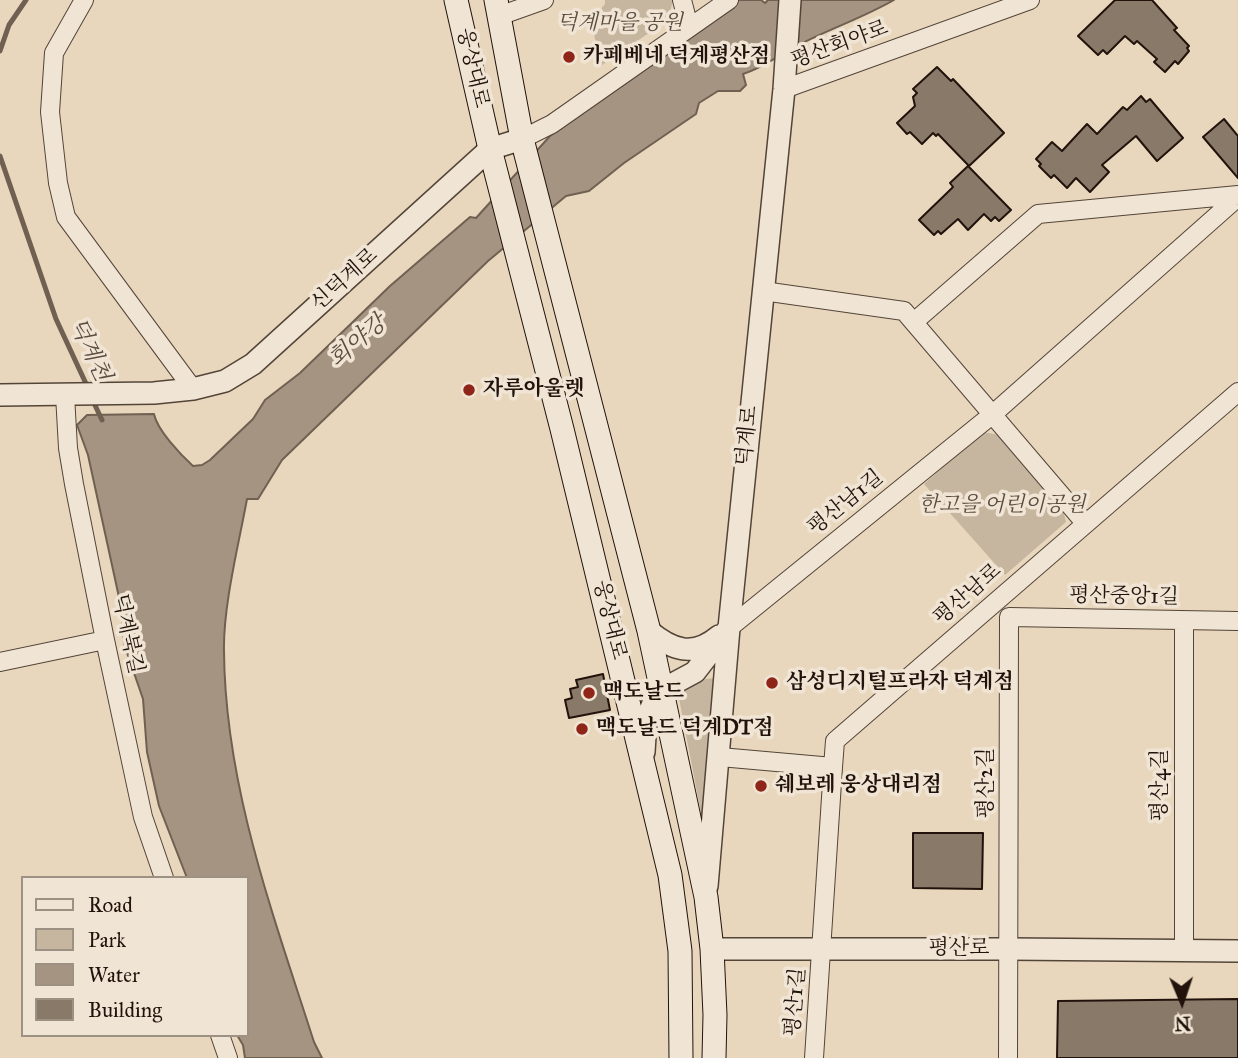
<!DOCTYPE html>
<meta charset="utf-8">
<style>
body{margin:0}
#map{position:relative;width:1238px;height:1058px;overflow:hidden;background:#e8d7bd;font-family:"IM FELL Great Primer",serif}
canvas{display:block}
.legend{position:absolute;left:21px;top:876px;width:228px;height:161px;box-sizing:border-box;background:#f0e5d4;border:2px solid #9d9184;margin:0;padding:9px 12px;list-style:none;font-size:21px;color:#21130c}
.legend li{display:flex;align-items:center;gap:14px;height:35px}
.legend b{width:35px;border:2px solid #9d9184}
.north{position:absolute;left:1147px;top:967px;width:70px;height:70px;-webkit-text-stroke:5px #f0e5d4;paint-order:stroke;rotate:178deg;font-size:19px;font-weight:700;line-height:28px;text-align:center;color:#21130c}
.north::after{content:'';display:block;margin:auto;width:24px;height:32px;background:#21130c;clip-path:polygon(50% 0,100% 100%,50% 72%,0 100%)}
</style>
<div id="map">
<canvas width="1238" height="1058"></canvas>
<ul class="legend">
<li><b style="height:9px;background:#f0e5d4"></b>Road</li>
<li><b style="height:19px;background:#c6b69f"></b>Park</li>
<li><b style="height:19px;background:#a49481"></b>Water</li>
<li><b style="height:19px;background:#887968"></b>Building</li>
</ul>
<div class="north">N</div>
</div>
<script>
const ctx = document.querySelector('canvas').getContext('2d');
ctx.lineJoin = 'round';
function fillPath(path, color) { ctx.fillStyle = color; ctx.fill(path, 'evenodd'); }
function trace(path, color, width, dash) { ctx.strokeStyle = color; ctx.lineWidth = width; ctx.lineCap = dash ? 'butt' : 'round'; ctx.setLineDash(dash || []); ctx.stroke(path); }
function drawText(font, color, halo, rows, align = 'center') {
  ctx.font = font + ' "IM FELL Great Primer","Noto Serif KR",serif'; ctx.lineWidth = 7; ctx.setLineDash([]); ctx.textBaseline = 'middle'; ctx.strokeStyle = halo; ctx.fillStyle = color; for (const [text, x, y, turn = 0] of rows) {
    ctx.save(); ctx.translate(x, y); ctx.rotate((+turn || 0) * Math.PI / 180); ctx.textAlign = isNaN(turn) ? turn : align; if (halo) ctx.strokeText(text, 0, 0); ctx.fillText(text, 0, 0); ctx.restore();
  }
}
const green = new Path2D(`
 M 605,0 L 673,0 L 668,20 L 599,67 L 592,19 L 605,4 Z
 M 983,432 L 999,435 L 1063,510 L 1066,522 L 1005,575 L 924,484 Z
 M 719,678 L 705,834 L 678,693 C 691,682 702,678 719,678 Z`);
const water = new Path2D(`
 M 739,0 L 761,0 L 765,3 L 768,0 L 894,0 C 861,19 826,30 793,48 C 776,57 762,68 743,74 L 746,85 L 740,91 L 718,91 L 699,103 L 696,114 L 624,163 L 589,191 L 566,196 L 488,261 L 282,460 L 258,499 L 247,499 C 239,543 223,606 224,651 C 225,786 273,914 314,1042 L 322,1058 L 245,1058 L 243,1045 L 237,1035 L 247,1035 L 247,878 L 187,878 L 159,806 L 147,752 L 143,699 L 124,644 L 122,611 L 88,455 L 77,425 L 87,415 L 154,414 C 157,430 181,455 193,466 L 202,465 L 210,460 L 253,419 L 265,400 L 300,373 L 390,286 L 470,217 L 476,218 L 550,136 L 645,69 L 674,44 Z`);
const stream = new Path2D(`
 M 0,51 L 9,25 L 26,0
 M 0,156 L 56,319 L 88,388
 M 93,401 L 102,420`);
const building = new Path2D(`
 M 1115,0 L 1152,0 L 1177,28 L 1174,30 L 1189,46 L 1187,48 L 1189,51 L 1178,64 L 1175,61 L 1165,72 L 1154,62 L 1157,59 L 1137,41 L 1134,44 L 1125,36 L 1107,54 L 1103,50 L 1098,55 L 1078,36 Z
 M 937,67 L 951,81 L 953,79 L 1004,133 L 969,166 L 938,134 L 936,136 L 933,133 L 922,144 L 910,132 L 907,134 L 897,123 L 915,106 L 913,97 L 917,93 L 913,89 Z
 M 1141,96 L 1146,102 L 1150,99 L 1183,138 L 1157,161 L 1136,136 L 1102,165 L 1109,172 L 1090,192 L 1076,178 L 1067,188 L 1054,175 L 1051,178 L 1039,166 L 1041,164 L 1036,159 L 1052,142 L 1062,151 L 1087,124 L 1097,134 L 1123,107 L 1127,110 Z
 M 1224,119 L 1238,136 L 1238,178 L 1203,137 Z
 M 968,166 L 1011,210 L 999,221 L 995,217 L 991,221 L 984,214 L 968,230 L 958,219 L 941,234 L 938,231 L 934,235 L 919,220 L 950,190 L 953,187 L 950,183 Z
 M 603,674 L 610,710 L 569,718 L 565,700 L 572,698 L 570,689 L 578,687 L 576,680 Z
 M 913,833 L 983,833 L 982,889 L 913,888 Z
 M 1238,999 L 1238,1058 L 1057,1058 L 1058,1001 Z`);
const minor = new Path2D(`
 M 84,0 L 54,53 L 50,112 L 58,183 L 66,217 L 193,389
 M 682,0 L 689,27
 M 499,16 L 544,0
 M 784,89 L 1030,0
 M 522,139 L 552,124 L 729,0
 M 763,291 L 904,311 L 1085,523
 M 915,321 L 1038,214 L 1238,195
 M 65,395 L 68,448 L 74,484 L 105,640 L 143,817 L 164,878
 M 1009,617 L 1238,621
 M 729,628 L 993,414 L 1238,197
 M 0,662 L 105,640
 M 720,757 L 833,767 L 835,741 L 1238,392
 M 1184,950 L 1184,621
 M 220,1035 L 228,1058
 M 814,1058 L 833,767
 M 1008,1058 L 1009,617`);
const tertiary = new Path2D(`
 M 0,395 L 154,393 L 193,389 L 225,381 L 253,364 L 490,149 L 522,139
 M 649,631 C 672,650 693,658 719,636
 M 644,752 L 646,720 L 655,699 L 667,687 L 695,672 L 729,628
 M 707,886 L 729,628 L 784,89 L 790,0
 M 712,949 L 1009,949 L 1238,951`);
const secondary = new Path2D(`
 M 456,0 L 490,149 L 562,429 L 670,875 L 680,951 L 681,1058
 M 496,0 L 522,139 L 649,631 L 706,897 L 712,949 L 715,1015 L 714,1058`);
const markers = [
 [569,57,7,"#8f2418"],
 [469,390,7,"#8f2418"],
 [772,683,7,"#8f2418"],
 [589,693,7,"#8f2418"],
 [582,729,7,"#8f2418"],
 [761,786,7,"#8f2418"]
];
const parkNames = [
 ["덕계마을 공원",620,24],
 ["한고을 어린이공원",1002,506]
];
const streetNames = [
 ["평산회야로",840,45,-20],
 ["웅상대로",472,68,77],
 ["신덕계로",345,280,-42],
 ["덕계로",748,436,-84],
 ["평산남1길",846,503,-39],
 ["평산남로",968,595,-41],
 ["평산중앙1길",1124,597,1],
 ["웅상대로",609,620,76],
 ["덕계북길",127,634,78],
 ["평산2길",987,783,-90],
 ["평산4길",1161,785,-90],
 ["평산로",959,949],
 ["평산1길",796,1002,-85]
];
const poiNames = [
 ["카페베네 덕계평산점",583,57],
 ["자루아울렛",483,390],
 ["삼성디지털프라자 덕계점",786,683],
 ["맥도날드",603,693],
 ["맥도날드 덕계DT점",596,729],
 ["쉐보레 웅상대리점",775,786]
];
const waterNames = [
 ["회야강",358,342,-40],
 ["덕계천",89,350,65]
];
fillPath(green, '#c6b69f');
fillPath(water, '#a49481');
trace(water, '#706052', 2);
trace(stream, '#706052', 5);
fillPath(building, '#887968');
trace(building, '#21130c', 2);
trace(minor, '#534438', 20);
trace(tertiary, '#534438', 24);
trace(secondary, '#21130c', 25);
trace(minor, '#f0e5d4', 18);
trace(tertiary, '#f0e5d4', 21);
trace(secondary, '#f0e5d4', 23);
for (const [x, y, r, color] of markers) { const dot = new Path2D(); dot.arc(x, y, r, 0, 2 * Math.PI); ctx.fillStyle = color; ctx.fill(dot); trace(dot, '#f0e5d4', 2.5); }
drawText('italic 21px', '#5b4c3f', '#f0e5d4', parkNames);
drawText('21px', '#21130c', '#f0e5d4', streetNames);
drawText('bold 21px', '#21130c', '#f0e5d4', poiNames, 'left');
drawText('italic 23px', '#5c4d41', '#f0e5d4', waterNames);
</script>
